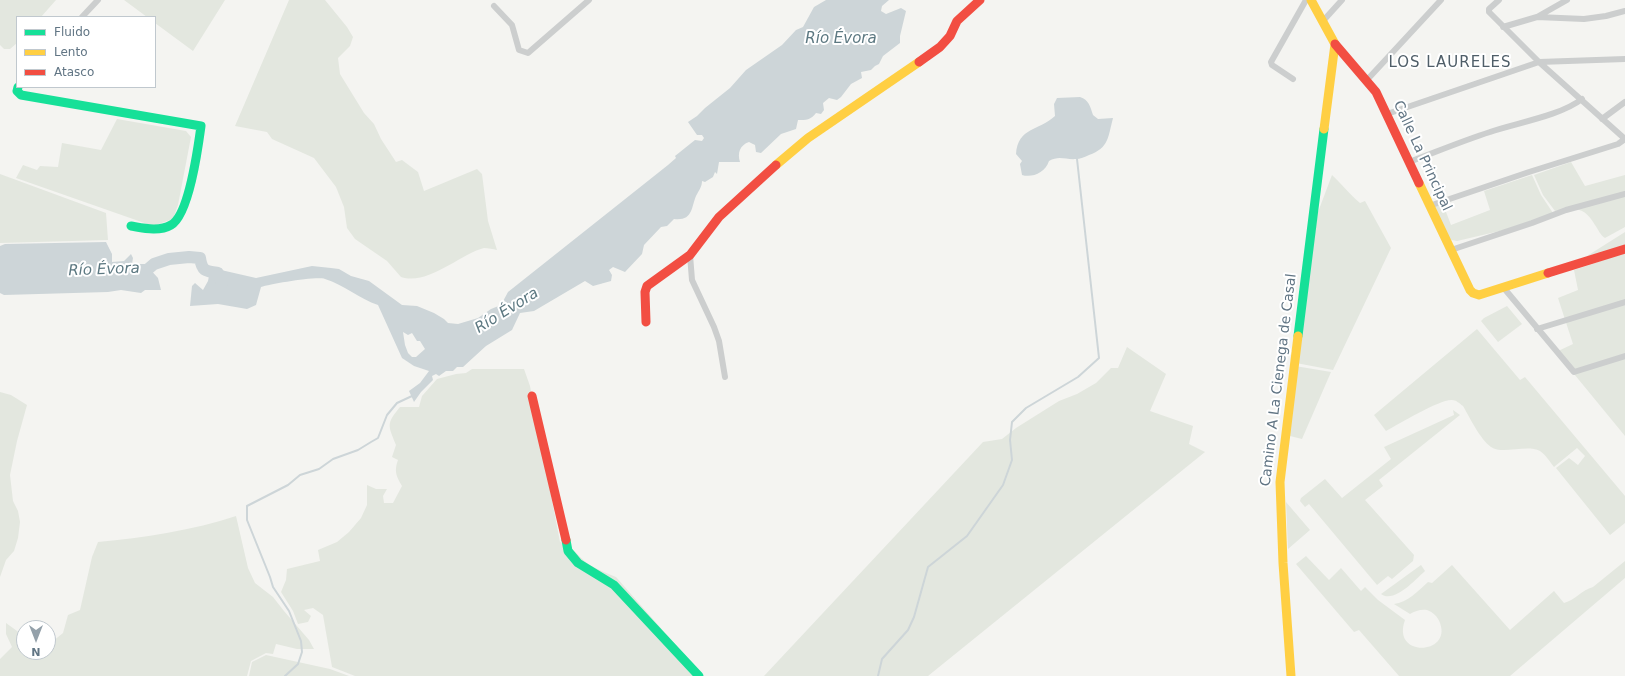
<!DOCTYPE html>
<meta charset="utf-8">
<style>
body{margin:0}
#map{position:relative;width:1625px;height:676px;overflow:hidden;background:#f4f4f1;font-family:"DejaVu Sans",sans-serif}
canvas{display:block}
.legend{position:absolute;left:16px;top:16px;width:140px;height:72px;box-sizing:border-box;background:#fff;border:1px solid #c0c8ce;margin:0;padding:5px 7px;list-style:none;font-size:12px;color:#617584}
.legend li{display:flex;align-items:center;gap:8px;height:20px}
.legend b{width:20px;border:1px solid #c0c8ce}
.north{position:absolute;left:16px;top:620px;width:40px;height:40px;box-sizing:border-box;background:#fff;border:1px solid #c0c8ce;border-radius:50%;rotate:180deg;font-size:11px;font-weight:700;line-height:16px;text-align:center;color:#617584}
.north::after{content:'';display:block;margin:auto;width:14px;height:18px;background:#94a1aa;clip-path:polygon(50% 0,100% 100%,50% 72%,0 100%)}
</style>
<div id="map">
<canvas width="1625" height="676"></canvas>
<ul class="legend">
<li><b style="height:5px;background:#16e098"></b>Fluido</li>
<li><b style="height:5px;background:#ffcf43"></b>Lento</li>
<li><b style="height:5px;background:#f24e42"></b>Atasco</li>
</ul>
<div class="north">N</div>
</div>
<script>
const ctx = document.querySelector('canvas').getContext('2d');
ctx.lineJoin = 'round';
function fillPath(path, color) { ctx.fillStyle = color; ctx.fill(path, 'evenodd'); }
function trace(path, color, width, dash) { ctx.strokeStyle = color; ctx.lineWidth = width; ctx.lineCap = dash ? 'butt' : 'round'; ctx.setLineDash(dash || []); ctx.stroke(path); }
function drawText(font, color, halo, rows, align = 'center') {
  ctx.font = font + ' "DejaVu Sans",sans-serif'; ctx.lineWidth = 4; ctx.setLineDash([]); ctx.textBaseline = 'middle'; ctx.strokeStyle = halo; ctx.fillStyle = color; for (const [text, x, y, turn = 0] of rows) {
    ctx.save(); ctx.translate(x, y); ctx.rotate((+turn || 0) * Math.PI / 180); ctx.textAlign = isNaN(turn) ? turn : align; if (halo) ctx.strokeText(text, 0, 0); ctx.fillText(text, 0, 0); ctx.restore();
  }
}
const green = new Path2D(`
 M 0,0 L 56,0 L 41,17 L 17,17 L 17,43 L 10,49 L 4,49 L 0,45 Z
 M 124,0 L 225,0 L 193,51 L 155,23 L 155,17 L 147,17 Z
 M 289,0 L 325,0 L 347,27 L 353,37 L 350,46 L 338,58 L 340,74 L 364,113 L 374,124 L 381,139 L 396,162 L 402,160 L 418,172 L 424,191 L 477,169 L 482,174 L 488,221 L 497,250 C 493,249 488,248 484,248 C 460,254 428,286 401,277 L 387,261 L 355,239 L 347,228 L 344,207 L 336,187 L 314,158 L 272,139 L 267,132 L 235,126 Z
 M 117,119 L 186,131 L 191,137 L 178,205 L 173,219 L 153,226 L 16,178 L 23,165 L 37,170 L 40,166 L 58,167 L 62,143 L 101,150 Z
 M 1571,162 L 1585,186 L 1625,175 L 1625,227 L 1605,238 C 1600,235 1598,229 1595,225 C 1584,206 1575,208 1555,211 L 1543,195 L 1534,175 Z
 M 0,174 L 106,213 L 108,240 L 0,243 Z
 M 1332,175 C 1342,184 1349,194 1360,203 L 1365,201 L 1391,248 L 1333,370 L 1296,363 L 1318,212 Z
 M 1532,175 L 1541,195 L 1553,213 L 1534,223 L 1457,241 L 1447,239 L 1432,208 L 1443,204 L 1451,225 L 1490,210 L 1484,191 Z
 M 1625,232 L 1625,251 L 1587,256 Z
 M 1625,253 L 1625,436 L 1556,352 L 1573,344 L 1558,298 L 1578,290 L 1574,270 Z
 M 1507,306 L 1522,324 L 1498,342 L 1481,321 L 1484,318 Z
 M 1477,329 L 1520,380 L 1525,377 L 1625,496 L 1625,523 L 1610,535 L 1556,468 L 1569,458 L 1578,465 L 1585,456 L 1577,448 L 1554,467 C 1550,462 1546,455 1540,451 C 1526,444 1503,455 1491,447 C 1480,439 1470,418 1463,406 C 1459,403 1456,400 1452,400 C 1440,399 1399,424 1386,431 L 1374,415 Z
 M 1127,347 L 1166,374 L 1150,411 L 1193,426 L 1189,444 L 1205,452 L 928,676 L 764,676 L 983,442 L 1002,439 L 1016,428 L 1059,401 L 1077,394 L 1096,383 L 1111,368 L 1118,368 Z
 M 1295,366 L 1331,372 L 1302,439 L 1286,435 Z
 M 472,369 L 524,369 L 530,386 L 560,542 C 571,545 578,556 587,563 C 596,569 606,573 616,577 L 703,676 L 355,676 L 332,667 L 323,615 L 313,608 L 304,610 L 311,616 L 308,622 L 298,624 L 293,611 L 281,592 L 286,580 L 287,569 L 320,561 L 318,550 L 337,542 L 349,532 L 361,518 L 367,505 L 367,485 L 376,489 L 387,489 L 383,496 L 384,503 L 393,503 L 402,486 C 396,476 394,471 398,460 L 392,457 L 396,445 C 388,425 386,424 400,407 L 419,407 L 422,396 L 437,379 L 456,374 L 466,373 Z
 M 0,392 L 11,395 L 27,405 L 17,441 L 10,475 L 13,501 L 18,511 L 20,522 L 18,538 L 14,551 L 6,560 L 0,577 Z
 M 1453,410 L 1460,415 L 1379,480 L 1383,486 L 1365,500 L 1414,555 L 1413,561 L 1392,579 L 1388,576 L 1377,585 L 1309,504 L 1305,507 L 1300,501 L 1301,498 L 1325,479 L 1342,498 L 1391,459 L 1384,447 L 1454,415 Z
 M 1286,502 L 1310,530 L 1288,549 Z
 M 236,516 L 248,568 L 255,583 L 273,597 L 284,611 L 309,640 L 314,649 L 297,649 L 276,644 L 273,654 L 266,653 L 251,661 L 247,676 L 0,676 L 0,659 L 12,647 L 6,634 L 6,623 L 24,636 L 24,652 L 48,652 L 48,645 L 63,633 L 68,615 L 80,610 L 92,557 L 98,542 C 143,538 194,530 236,516 Z
 M 1306,556 L 1329,580 L 1341,568 L 1361,591 L 1365,587 L 1378,600 L 1405,620 C 1391,658 1452,655 1440,623 C 1438,617 1433,612 1427,610 C 1421,609 1415,611 1410,614 L 1394,604 C 1407,603 1419,590 1428,582 L 1432,583 L 1452,565 L 1510,630 L 1554,591 L 1564,603 C 1575,600 1582,590 1593,587 L 1625,561 L 1625,578 L 1510,676 L 1399,676 L 1359,630 L 1354,632 L 1296,564 Z
 M 1421,565 L 1425,571 C 1416,579 1394,604 1381,594 Z
 M 266,655 L 330,669 L 349,676 L 249,676 L 252,662 Z`);
const water = new Path2D(`
 M 826,0 L 889,0 L 882,6 L 881,11 L 886,14 L 901,8 L 906,11 L 900,36 L 900,43 L 883,56 L 879,64 L 875,66 L 871,70 L 861,72 L 862,78 L 851,84 L 841,97 L 837,100 L 829,98 L 823,103 L 824,110 L 821,114 L 816,113 C 811,120 806,120 798,120 L 796,129 L 781,134 L 761,153 L 756,152 L 755,145 L 749,142 C 740,145 737,153 740,162 L 719,162 L 717,174 L 715,172 L 713,177 L 705,182 L 702,181 C 702,187 699,190 696,196 C 691,208 693,221 674,219 L 667,226 L 661,227 L 644,245 L 642,254 L 625,272 L 613,267 L 609,270 L 612,275 L 611,281 L 593,286 L 585,281 L 534,311 L 520,313 L 512,330 L 486,346 L 463,367 L 457,367 L 453,371 L 446,371 L 439,376 L 436,374 L 432,376 L 433,380 L 421,392 L 414,402 L 409,391 L 420,383 L 429,371 L 414,366 L 402,358 L 378,305 C 360,299 344,285 325,279 C 316,276 271,284 261,287 L 256,305 L 247,309 L 218,304 L 190,306 L 192,286 L 195,283 L 203,290 L 208,281 L 209,276 L 212,273 L 221,270 L 256,278 L 312,266 L 331,268 L 339,269 L 351,276 L 369,281 L 402,305 L 417,306 L 434,313 L 444,319 L 448,323 L 458,324 L 478,318 L 491,309 L 501,305 L 508,292 L 668,165 L 676,158 L 675,156 L 695,140 L 702,141 L 704,138 L 702,135 L 697,135 L 688,122 L 697,116 L 705,108 L 730,88 L 746,70 L 782,45 L 796,30 L 803,27 L 814,7 ZM 403,332 L 408,335 L 412,333 L 417,341 L 420,341 L 425,349 L 416,357 L 412,357 L 408,353 L 405,345 Z
 M 1080,97 C 1089,100 1090,106 1093,115 L 1098,119 L 1113,118 C 1108,137 1109,148 1089,155 C 1085,157 1080,159 1076,159 C 1066,160 1059,155 1049,161 C 1045,173 1032,178 1022,175 L 1020,164 L 1022,161 L 1016,154 C 1018,127 1039,131 1055,116 L 1054,104 L 1057,98 Z
 M 106,242 L 112,254 L 112,262 L 124,261 L 131,254 L 133,258 L 132,264 L 146,265 L 158,278 L 161,290 L 145,290 L 141,293 L 121,290 L 108,292 L 4,295 L 0,293 L 0,246 L 5,244 Z`);
const stream = new Path2D(`
 M 285,676 L 298,664 L 302,652 L 301,641 L 289,611 L 273,587 L 270,577 L 247,520 L 247,506 L 288,485 L 300,475 L 319,469 L 333,459 L 358,450 L 371,442 L 378,438 L 387,415 L 397,403 L 412,396
 M 878,676 L 882,659 L 908,630 L 914,617 L 928,567 L 967,536 L 1003,485 L 1012,460 L 1010,440 L 1012,422 L 1026,408 L 1078,377 L 1099,358 L 1077,159`);
const river = new Path2D(`
 M 133,270 L 147,270 L 154,264 L 169,259 L 189,257 L 200,258 C 202,271 205,271 218,273 L 222,283`);
const street = new Path2D(`
 M 1499,0 L 1489,9 L 1489,12 L 1539,62 L 1625,139
 M 494,6 L 512,25 L 519,50 L 528,53 L 589,0
 M 82,17 L 98,0
 M 1537,17 L 1584,19 L 1606,16 L 1625,11
 M 1323,21 L 1342,0
 M 1503,27 L 1537,17 L 1567,0
 M 1293,79 L 1272,65 L 1271,62 L 1306,0
 M 1366,81 L 1441,0
 M 1387,114 L 1539,62 L 1625,59
 M 1602,119 L 1625,102
 M 1409,162 C 1436,152 1462,141 1490,132 C 1516,123 1560,116 1582,99
 M 1429,206 L 1529,172 L 1618,144 L 1625,139
 M 1451,250 L 1532,223 L 1566,210 L 1625,194
 M 690,255 L 692,280 L 714,327 L 719,341 L 725,377
 M 1503,287 L 1574,372 L 1625,356
 M 1537,329 L 1625,302`);
const fast = new Path2D(`
 M 18,87 L 17,91 L 21,95 L 201,126 C 198,148 189,215 171,225 C 159,232 143,228 131,226
 M 1298,336 L 1324,129
 M 566,540 L 568,551 L 578,563 L 614,585 L 699,676`);
const slow = new Path2D(`
 M 1311,0 L 1335,44 L 1324,129
 M 776,165 L 808,138 L 919,62
 M 1419,183 L 1470,290 L 1473,293 L 1479,295 L 1548,273
 M 1291,676 L 1283,563 L 1280,482 L 1298,336`);
const jam = new Path2D(`
 M 1335,44 L 1376,92 L 1419,183
 M 919,62 L 940,47 L 950,36 L 957,21 L 980,0
 M 1548,273 L 1625,249
 M 646,322 L 645,292 L 647,286 L 690,255 L 719,217 L 776,165
 M 532,396 L 566,540`);
const streetNames = [
 ["Calle La Principal",1422,156,65],
 ["Camino A La Cienega de Casal",1279,380,-83]
];
const waterNames = [
 ["Río Évora",841,39],
 ["Río Évora",104,270,-2],
 ["Río Évora",507,311,-32]
];
const neighbourhoodNames = [
 ["LOS LAURELES",1450,63]
];
fillPath(green, '#e3e7df');
fillPath(water, '#cdd5d8');
trace(stream, '#cdd5d8', 2);
trace(river, '#cdd5d8', 12);
trace(street, '#cccece', 6);
trace(fast, '#16e098', 9);
trace(slow, '#ffcf43', 9);
trace(jam, '#f24e42', 9);
drawText('14px', '#617584', '#fff', streetNames);
drawText('italic 15px', '#5c7881', '#fff', waterNames);
ctx.letterSpacing = '1px';
drawText('15px', '#4f5e68', '#fff', neighbourhoodNames);
ctx.letterSpacing = '0px';
</script>
